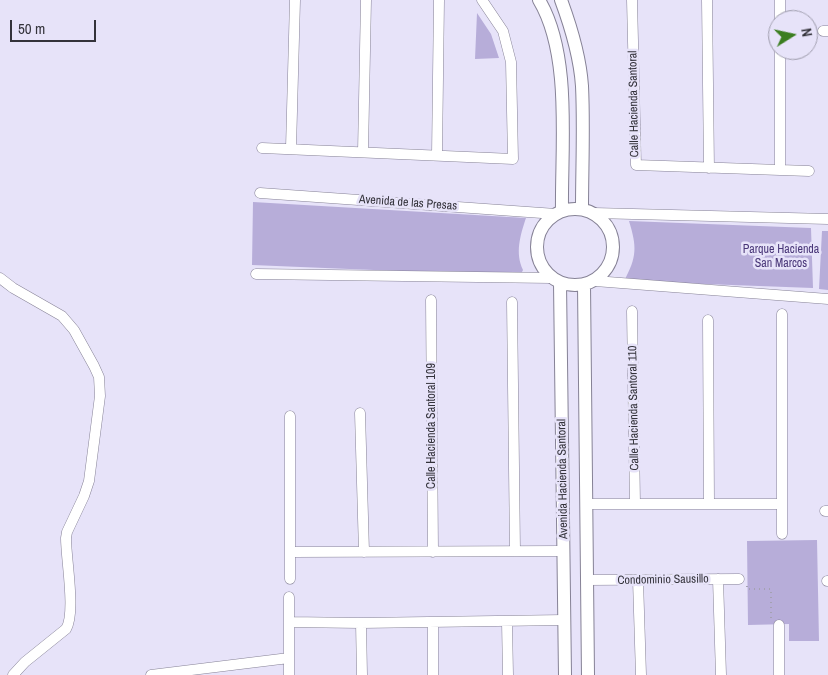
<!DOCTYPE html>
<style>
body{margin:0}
#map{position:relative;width:828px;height:675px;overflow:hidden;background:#e7e3f9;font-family:"Archivo Narrow",sans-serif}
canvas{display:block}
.north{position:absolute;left:768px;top:10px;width:50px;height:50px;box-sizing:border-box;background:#e7e3f9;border:1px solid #9f9dad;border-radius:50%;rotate:80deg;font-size:14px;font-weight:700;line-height:20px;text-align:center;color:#34333b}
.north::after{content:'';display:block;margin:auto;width:18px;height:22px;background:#3b7e20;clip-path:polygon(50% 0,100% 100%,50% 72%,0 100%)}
.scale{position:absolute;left:10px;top:20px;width:86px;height:22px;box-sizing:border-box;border:2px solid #34333b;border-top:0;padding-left:6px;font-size:15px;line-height:18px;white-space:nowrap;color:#34333b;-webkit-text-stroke:4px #e7e3f9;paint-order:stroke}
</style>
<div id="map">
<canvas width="828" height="675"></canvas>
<div class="north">N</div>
<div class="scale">50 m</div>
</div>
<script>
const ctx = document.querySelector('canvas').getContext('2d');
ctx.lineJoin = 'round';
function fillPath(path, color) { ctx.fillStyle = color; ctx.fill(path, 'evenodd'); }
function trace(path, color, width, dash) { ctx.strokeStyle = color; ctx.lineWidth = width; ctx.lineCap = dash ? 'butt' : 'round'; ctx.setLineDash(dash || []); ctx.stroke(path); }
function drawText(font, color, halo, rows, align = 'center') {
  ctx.font = font + ' "Archivo Narrow",sans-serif'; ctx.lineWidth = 5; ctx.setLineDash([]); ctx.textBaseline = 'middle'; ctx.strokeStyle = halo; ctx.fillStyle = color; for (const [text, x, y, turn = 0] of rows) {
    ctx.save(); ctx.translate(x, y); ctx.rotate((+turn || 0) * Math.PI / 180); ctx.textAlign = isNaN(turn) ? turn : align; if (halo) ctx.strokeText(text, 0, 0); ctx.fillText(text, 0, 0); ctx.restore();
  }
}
const green = new Path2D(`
 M 477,13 L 491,34 L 499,58 L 475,59 Z
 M 253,202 L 526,218 C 520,236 515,253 523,270 L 520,276 L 252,265 Z
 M 629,221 L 811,228 L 813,288 L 624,281 C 637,257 637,247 629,221 Z
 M 822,231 L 828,231 L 828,290 L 819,289 Z
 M 817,540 L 819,641 L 789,641 L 789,624 L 748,625 L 747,541 Z`);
const path = new Path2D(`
 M 747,586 L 747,589 L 771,589 L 771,618`);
const minor = new Path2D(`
 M 632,0 L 636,165 L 809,171
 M 707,0 L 709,168
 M 780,0 L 780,20
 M 823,31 L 828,31
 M 780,50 L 780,170
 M 262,148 L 513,159 L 511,62 L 503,31 L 482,0
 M 291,148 L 295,0
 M 363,152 L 366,0
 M 437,155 L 439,0
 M 260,193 L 556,214
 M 594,213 L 828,219
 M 256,274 L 551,278
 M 0,278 L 13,288 L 62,316 L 74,330 L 94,366 L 99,377 L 100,396 L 89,481 L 84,496 L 67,532 L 66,538 C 66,560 76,613 66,629 L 25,662 L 13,675
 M 595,281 L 828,299
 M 431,300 L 433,552
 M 512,302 L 515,551
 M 632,311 L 635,504
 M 782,314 L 782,534
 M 708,320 L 709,504
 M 360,413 L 364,552
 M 290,416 L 290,579
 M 587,504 L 782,504
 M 825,511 L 828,511
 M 291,552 L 564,551
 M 718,579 L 721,675
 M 587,580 L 739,579
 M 638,580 L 641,675
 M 827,581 L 828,581
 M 289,597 L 289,675
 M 289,622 L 361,623 L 564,620
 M 433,622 L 433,675
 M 507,622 L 508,675
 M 361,623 L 362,675
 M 151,675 L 289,658
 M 779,675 L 779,625`);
const tertiary = new Path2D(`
 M 539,0 C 572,55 561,147 562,211
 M 561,0 C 571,27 580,56 582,86 C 584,127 582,168 582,209
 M537 247a38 38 0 1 1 76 0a38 38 0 1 1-76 0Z
 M 560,283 L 565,675
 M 584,285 L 588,675`);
const streetNames = [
 ["Calle Hacienda Santoral",634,104,-91],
 ["Avenida de las Presas",408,203,4],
 ["Calle Hacienda Santoral 110",634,408,-91],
 ["Calle Hacienda Santoral 109",432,426,-90],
 ["Avenida Hacienda Santoral",563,479,-91],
 ["Condominio Sausillo",663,580,-1]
];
const parkNames = [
 ["Parque Hacienda",781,250],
 ["San Marcos",781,264]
];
fillPath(green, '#b7add9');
trace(minor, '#868296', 11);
trace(tertiary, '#868296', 14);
trace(path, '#a4a1b2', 2, [1, 4]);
trace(minor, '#fff', 10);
trace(tertiary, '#fff', 12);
drawText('12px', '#34333b', '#e7e3f9', streetNames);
drawText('12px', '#493678', '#e7e3f9', parkNames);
</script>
